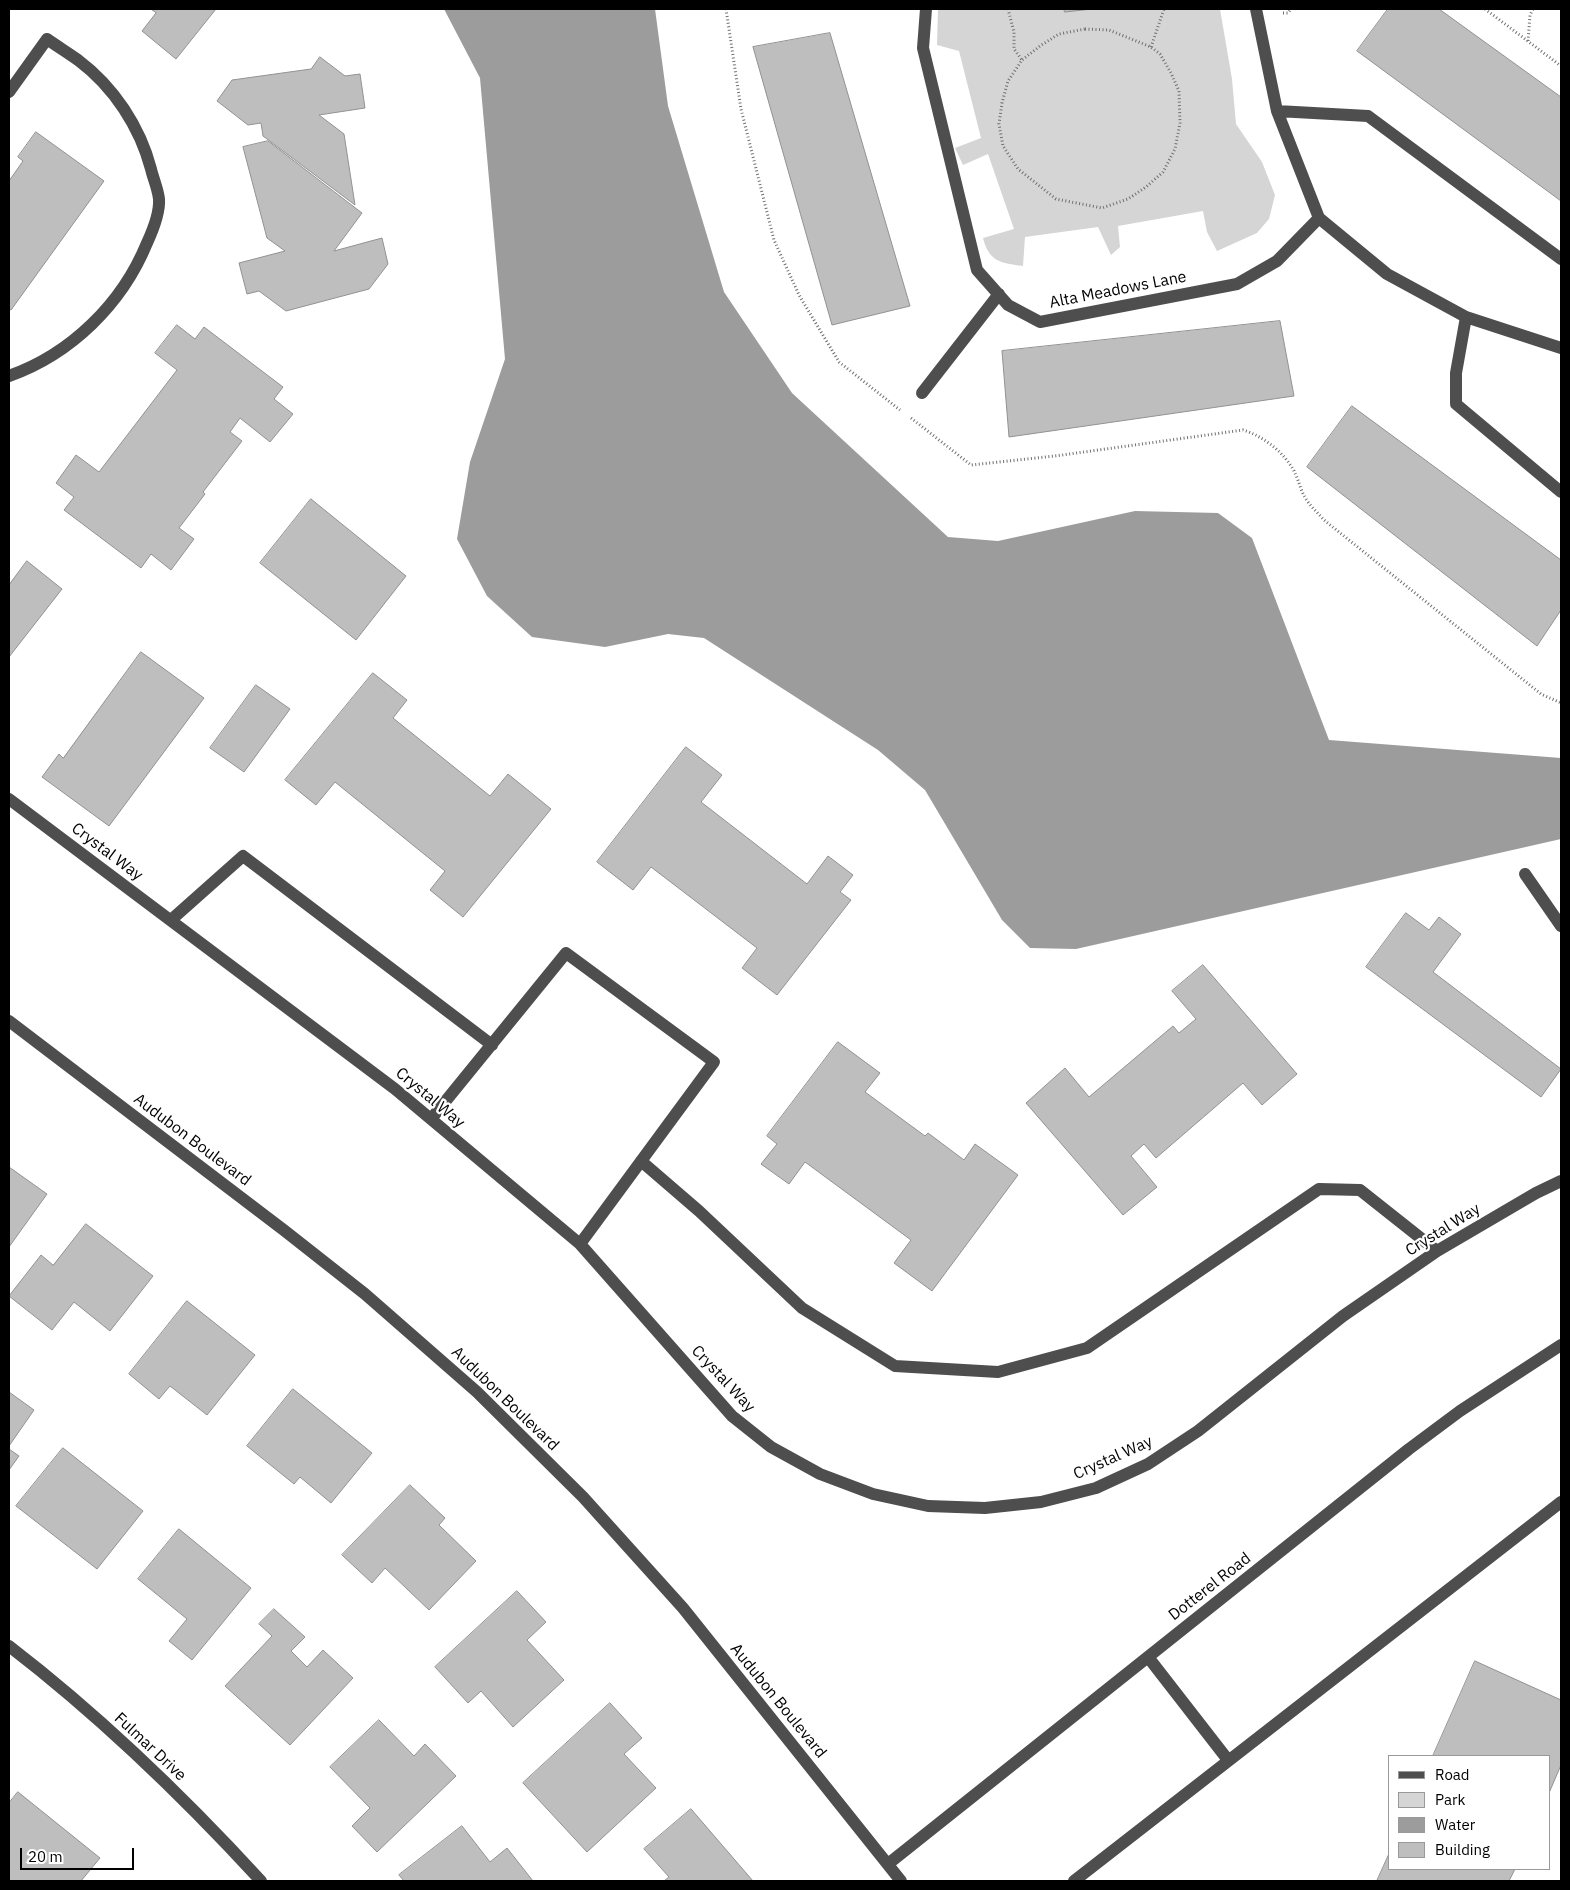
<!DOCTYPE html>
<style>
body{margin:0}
#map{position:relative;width:1570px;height:1890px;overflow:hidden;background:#fff;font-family:"IBM Plex Sans",sans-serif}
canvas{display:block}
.frame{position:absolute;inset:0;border:10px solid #000;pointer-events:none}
.legend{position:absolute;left:1388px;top:1755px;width:162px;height:115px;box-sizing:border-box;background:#fff;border:1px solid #999;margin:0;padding:6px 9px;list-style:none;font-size:15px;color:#000}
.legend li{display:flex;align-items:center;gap:10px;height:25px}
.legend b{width:25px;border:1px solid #999}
.scale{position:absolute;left:20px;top:1848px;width:114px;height:22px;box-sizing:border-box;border:2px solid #000;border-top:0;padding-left:6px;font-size:15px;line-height:18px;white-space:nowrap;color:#000;-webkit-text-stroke:4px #fff;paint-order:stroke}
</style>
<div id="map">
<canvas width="1570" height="1890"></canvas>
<div class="frame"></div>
<ul class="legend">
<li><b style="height:6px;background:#4e4e4e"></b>Road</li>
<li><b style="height:14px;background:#d5d5d5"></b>Park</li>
<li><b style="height:14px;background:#9c9c9c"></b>Water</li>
<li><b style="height:14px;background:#bebebe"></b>Building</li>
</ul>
<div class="scale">20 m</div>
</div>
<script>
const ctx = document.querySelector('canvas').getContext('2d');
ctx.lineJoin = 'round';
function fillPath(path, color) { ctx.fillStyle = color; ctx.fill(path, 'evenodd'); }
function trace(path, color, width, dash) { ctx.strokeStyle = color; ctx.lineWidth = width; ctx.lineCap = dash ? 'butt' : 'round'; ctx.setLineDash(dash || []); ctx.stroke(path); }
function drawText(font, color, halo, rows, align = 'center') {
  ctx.font = font + ' "IBM Plex Sans",sans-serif'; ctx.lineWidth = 4.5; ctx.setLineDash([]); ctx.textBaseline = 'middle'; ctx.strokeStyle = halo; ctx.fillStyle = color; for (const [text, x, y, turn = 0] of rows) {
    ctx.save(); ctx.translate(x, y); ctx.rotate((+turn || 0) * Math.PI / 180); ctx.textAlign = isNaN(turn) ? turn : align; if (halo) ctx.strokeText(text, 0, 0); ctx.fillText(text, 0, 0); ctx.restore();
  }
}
const green = new Path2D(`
 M 938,9 L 1220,9 L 1232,79 L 1236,124 L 1262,162 L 1275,195 L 1269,219 L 1257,233 L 1217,251 L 1207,232 L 1203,211 L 1118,226 L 1120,247 L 1111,255 L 1098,227 L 1025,237 L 1023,266 C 1001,263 989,262 983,238 L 1014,229 L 988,154 L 963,165 L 955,148 L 981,138 L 959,51 L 937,45 Z`);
const water = new Path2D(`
 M 444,9 L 655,9 L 668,106 L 724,292 L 792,393 L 948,537 L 998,541 L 1135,511 L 1218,513 L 1252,538 L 1329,740 L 1561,758 L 1561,839 L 1076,949 L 1030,948 L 1002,920 L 925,790 L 878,750 L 704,638 L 668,634 L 605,647 L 532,637 L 487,596 L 457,539 L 470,462 L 505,359 L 480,78 Z`);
const building = new Path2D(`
 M 151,9 L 216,9 L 176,59 L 142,31 L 156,13 Z
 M 1064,9 L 1092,9 L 1065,12 Z
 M 1388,9 L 1439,9 L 1561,97 L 1561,201 L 1357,51 Z
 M 830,33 L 910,306 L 832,325 L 753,47 Z
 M 320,57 L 345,76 L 360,74 L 365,108 L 319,115 L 344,134 L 355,205 L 263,136 L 261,123 L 248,125 L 217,101 L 232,80 L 311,69 Z
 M 36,132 L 104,181 L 11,310 L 9,309 L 9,181 L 23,161 L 18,157 Z
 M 268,141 L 362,213 L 334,251 L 382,238 L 388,264 L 369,289 L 286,311 L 259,291 L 247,294 L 239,263 L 285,251 L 267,238 L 243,147 Z
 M 1280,321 L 1294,396 L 1009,437 L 1002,351 Z
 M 177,325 L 195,339 L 204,327 L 283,387 L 274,399 L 293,414 L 270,442 L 240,418 L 230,432 L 242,441 L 203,492 L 205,494 L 179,528 L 194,539 L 171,570 L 151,554 L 141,568 L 64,510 L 74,497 L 56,483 L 76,455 L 99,472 L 177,370 L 155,353 Z
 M 1352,406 L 1561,560 L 1561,610 L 1537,646 L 1307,467 Z
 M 311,499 L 406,576 L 356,640 L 260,563 Z
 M 27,561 L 62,589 L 9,657 L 9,581 L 10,583 Z
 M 141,652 L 204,698 L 109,826 L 42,777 L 59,754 L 63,758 Z
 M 373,673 L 407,700 L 393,718 L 490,796 L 508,774 L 551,809 L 463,917 L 430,890 L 445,871 L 335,782 L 316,805 L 285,780 Z
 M 256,685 L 290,709 L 244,772 L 210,748 Z
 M 686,747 L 722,775 L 701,802 L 807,884 L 828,856 L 853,875 L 840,892 L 851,900 L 777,995 L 742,968 L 757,948 L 651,867 L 633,890 L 597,862 Z
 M 1406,913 L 1429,930 L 1439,917 L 1461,934 L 1433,972 L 1561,1069 L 1541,1097 L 1366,967 Z
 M 1203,965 L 1297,1074 L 1262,1105 L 1243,1083 L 1156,1158 L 1144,1144 L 1131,1156 L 1157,1187 L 1123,1215 L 1026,1103 L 1065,1068 L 1089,1097 L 1173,1026 L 1179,1033 L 1196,1019 L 1172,991 Z
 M 838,1042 L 880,1073 L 865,1092 L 925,1136 L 928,1133 L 964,1160 L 975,1144 L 1018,1175 L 932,1291 L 894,1263 L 911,1240 L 805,1162 L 789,1184 L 761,1164 L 777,1144 L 767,1136 Z
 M 9,1167 L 47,1194 L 9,1247 Z
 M 86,1224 L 153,1276 L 110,1331 L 74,1302 L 52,1330 L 9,1296 L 41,1255 L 53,1265 Z
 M 187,1301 L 255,1355 L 207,1415 L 170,1386 L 159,1399 L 129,1374 Z
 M 293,1389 L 372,1453 L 331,1503 L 300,1477 L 294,1484 L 247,1446 Z
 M 9,1392 L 34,1410 L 9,1446 Z
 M 63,1448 L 143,1511 L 97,1569 L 16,1506 Z
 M 9,1449 L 19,1456 L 9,1470 Z
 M 410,1485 L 445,1518 L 439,1525 L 476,1561 L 429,1610 L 385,1568 L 372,1583 L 342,1555 Z
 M 179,1529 L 251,1588 L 192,1660 L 169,1641 L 187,1619 L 138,1579 Z
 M 517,1591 L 546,1622 L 527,1640 L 564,1680 L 513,1727 L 481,1691 L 468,1703 L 435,1667 Z
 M 274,1609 L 305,1637 L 291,1651 L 307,1667 L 323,1650 L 353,1678 L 290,1745 L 225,1686 L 272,1636 L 259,1624 Z
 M 1475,1661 L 1561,1700 L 1561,1765 L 1549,1793 L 1549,1756 L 1433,1756 Z
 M 610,1703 L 642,1738 L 624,1754 L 656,1788 L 587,1852 L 523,1783 Z
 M 379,1720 L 414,1756 L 425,1744 L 456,1776 L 377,1852 L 352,1826 L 370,1808 L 330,1767 Z
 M 18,1792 L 100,1858 L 81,1881 L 9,1881 L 9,1803 Z
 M 691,1809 L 753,1881 L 664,1881 L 669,1877 L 644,1849 Z
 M 462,1826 L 490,1862 L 507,1848 L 533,1881 L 404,1881 L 399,1875 Z
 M 1389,1854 L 1389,1869 L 1515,1869 L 1509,1881 L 1377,1881 Z`);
const path = new Path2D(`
 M 726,9 L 741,109 L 774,240 L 799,295 L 839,362 L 900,410
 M 1008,9 L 1014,32 L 1014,49 L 1022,60
 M 1485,9 L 1561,66
 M 1283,13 L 1288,13 L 1291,9
 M 1085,29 L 1109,30 L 1151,47 L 1160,54 L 1171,73 L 1179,91 L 1180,123 L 1175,149 L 1163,172 L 1146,187 L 1128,199 L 1102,208 L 1056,199 L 1018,169 L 1003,146 L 999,124 L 1002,103 L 1008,81 L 1022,60 L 1040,46 L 1059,34 Z
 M 1528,41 L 1530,15 L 1533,9
 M 1151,47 L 1164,9
 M 911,418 L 971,465 L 1055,456 L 1243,430 C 1263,436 1284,452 1294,471 C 1299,480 1300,490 1306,499 C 1311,507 1318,513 1324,520 L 1541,694 L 1561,703`);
const minor = new Path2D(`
 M 926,9 L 923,48 L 977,270 L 1008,305 L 1040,322 L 1237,284 L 1277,261 L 1319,218
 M 1256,9 L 1277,111 L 1319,218 L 1387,274 L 1466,317 L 1561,348
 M 9,92 L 47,39 C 57,46 68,53 78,60 C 114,87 140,127 151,169 C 153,178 158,189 159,199 C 160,213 153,230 147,243 C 122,304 71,354 9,376
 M 1277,111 L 1368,116 L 1561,259
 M 1466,317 L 1456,373 L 1456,404 L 1561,492
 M 922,393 L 999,294
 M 9,799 L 395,1089 L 580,1244 L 732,1416 L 771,1447 L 820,1474 L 873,1494 L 928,1506 L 985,1508 L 1041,1502 L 1096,1488 L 1148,1464 L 1198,1431 L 1343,1316 L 1437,1251 L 1536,1193 L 1561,1181
 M 1525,874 L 1561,926
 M 171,920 L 243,856 L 492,1045
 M 9,1021 L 285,1231 L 365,1294 L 477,1392 L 583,1497 L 683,1608 L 901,1881
 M 431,1119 L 566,953 L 714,1062 L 580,1244
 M 641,1161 L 699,1211 L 802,1308 L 895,1366 L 998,1372 L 1087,1348 L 1319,1189 L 1360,1190 L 1437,1251
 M 9,1646 C 100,1716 183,1796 261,1881
 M 1148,1657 L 1228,1760
 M 888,1864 L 1409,1449 L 1460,1411 L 1561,1345
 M 1074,1881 L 1561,1502`);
const streetNames = [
 ["Alta Meadows Lane",1118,290,-11],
 ["Crystal Way",107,852,37],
 ["Crystal Way",430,1098,40],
 ["Audubon Boulevard",192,1140,37],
 ["Crystal Way",1443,1230,-32],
 ["Crystal Way",723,1379,47],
 ["Audubon Boulevard",505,1399,44],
 ["Crystal Way",1113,1458,-24],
 ["Dotterel Road",1210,1587,-38],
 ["Audubon Boulevard",778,1701,51],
 ["Fulmar Drive",150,1747,43]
];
fillPath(green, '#d5d5d5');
fillPath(water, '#9c9c9c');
fillPath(building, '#bebebe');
trace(building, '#929292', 1);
trace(path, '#707070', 3, [1, 2.5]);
trace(minor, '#4e4e4e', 12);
drawText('16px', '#000', '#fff', streetNames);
</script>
